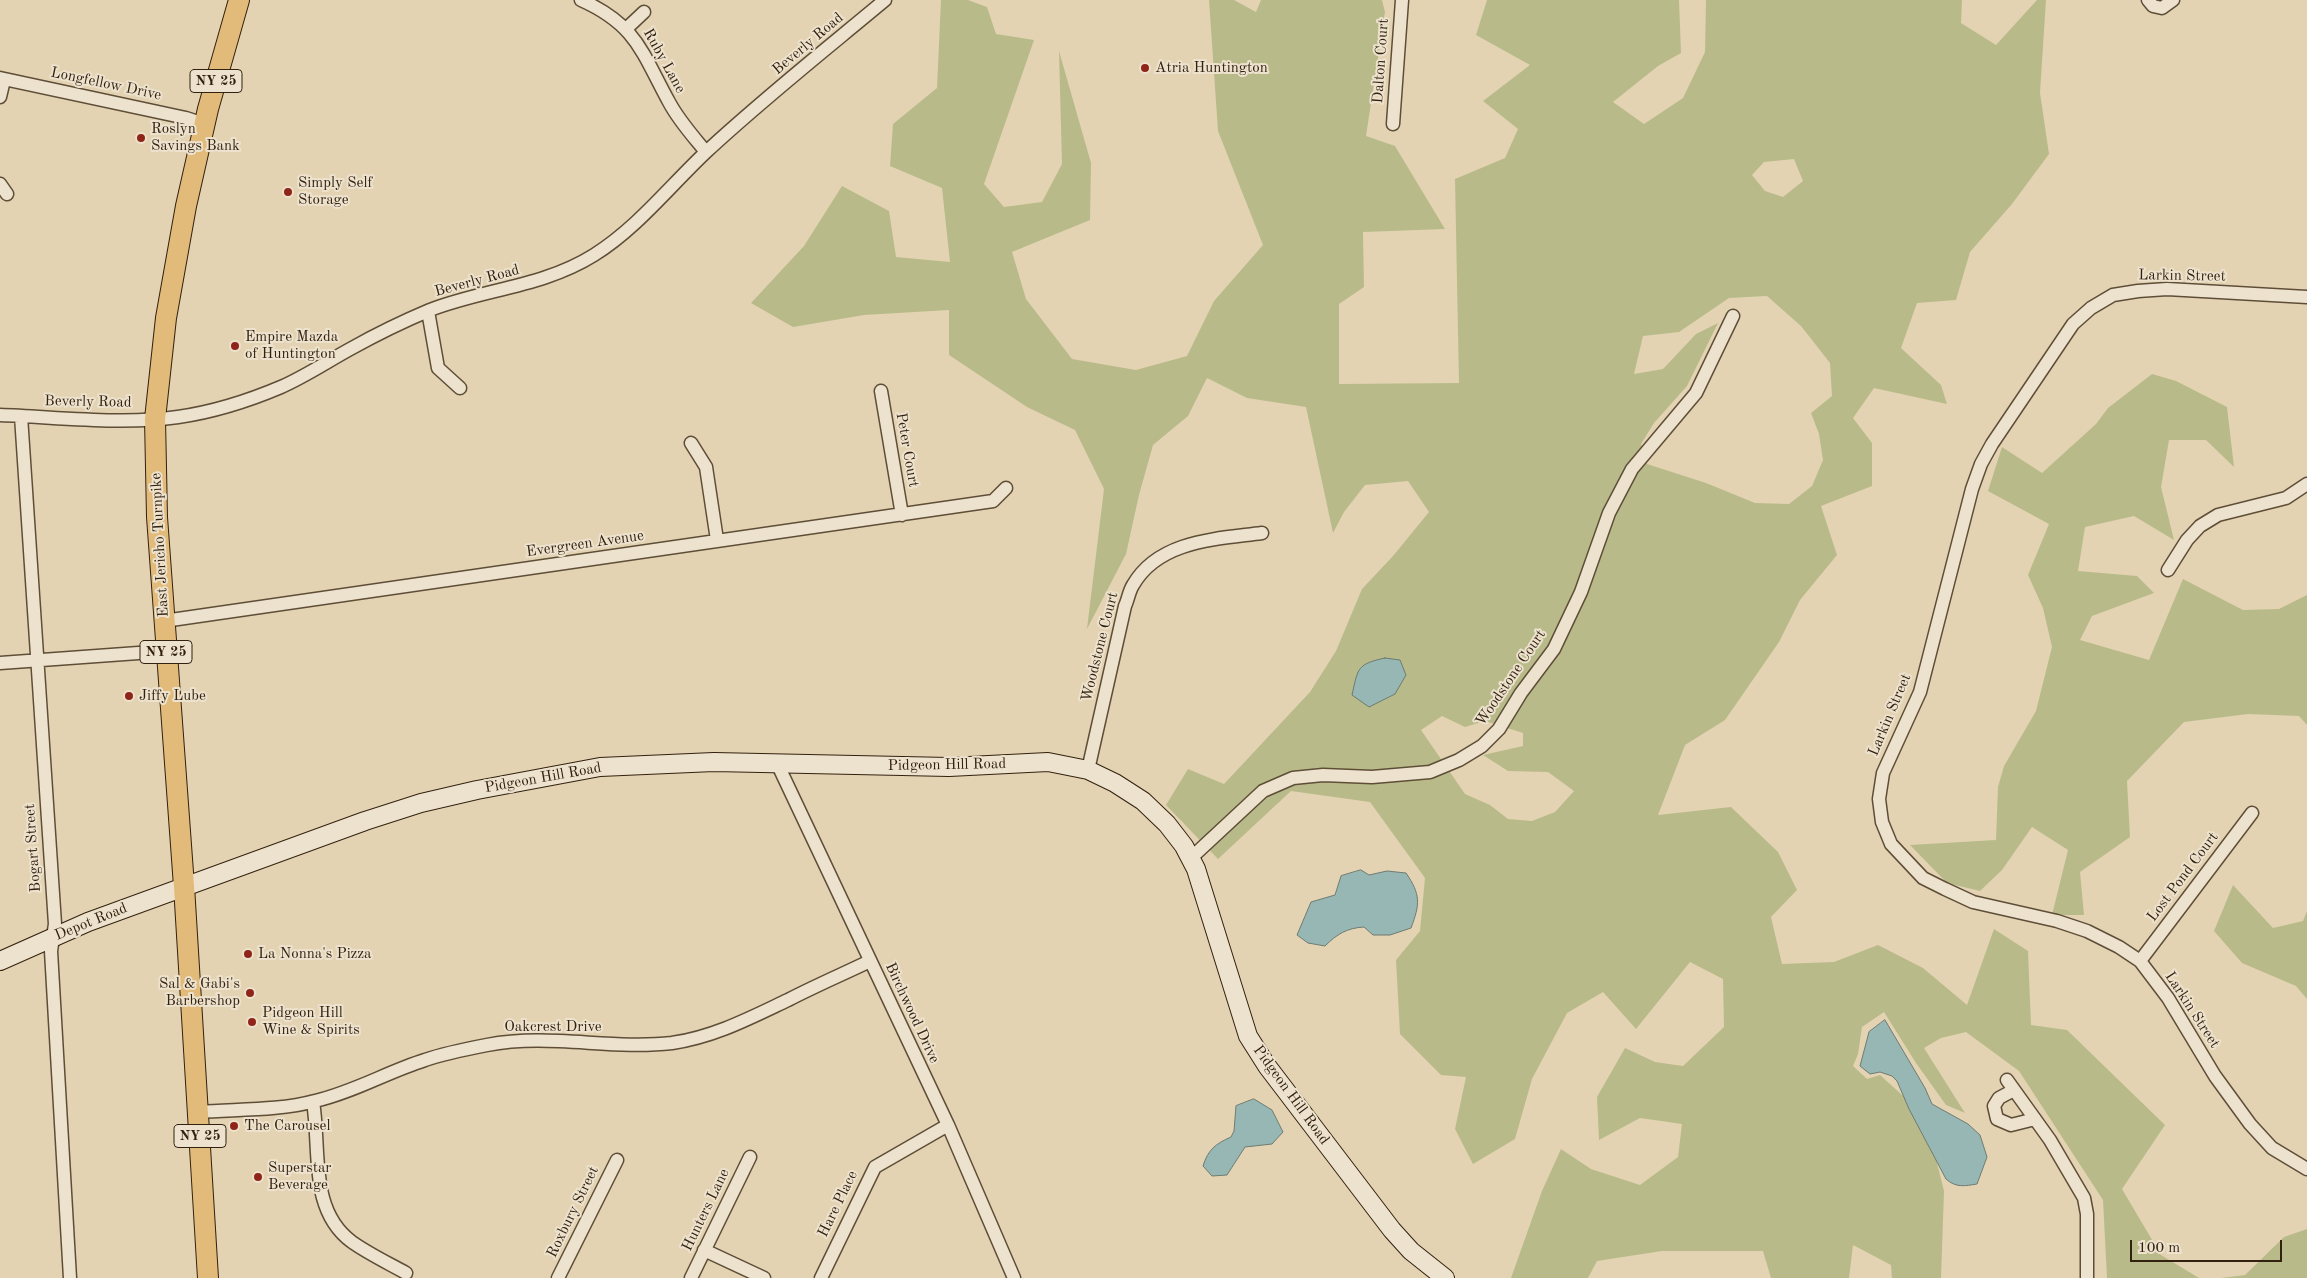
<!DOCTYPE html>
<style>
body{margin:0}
#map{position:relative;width:2307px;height:1278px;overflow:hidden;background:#e3d3b2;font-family:"Old Standard TT",serif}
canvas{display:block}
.scale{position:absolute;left:2130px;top:1240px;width:152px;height:22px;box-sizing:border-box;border:2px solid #32210f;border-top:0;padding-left:6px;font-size:15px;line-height:18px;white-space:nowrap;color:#32210f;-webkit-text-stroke:4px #ede2cd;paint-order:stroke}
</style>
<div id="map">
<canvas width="2307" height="1278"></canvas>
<div class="scale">100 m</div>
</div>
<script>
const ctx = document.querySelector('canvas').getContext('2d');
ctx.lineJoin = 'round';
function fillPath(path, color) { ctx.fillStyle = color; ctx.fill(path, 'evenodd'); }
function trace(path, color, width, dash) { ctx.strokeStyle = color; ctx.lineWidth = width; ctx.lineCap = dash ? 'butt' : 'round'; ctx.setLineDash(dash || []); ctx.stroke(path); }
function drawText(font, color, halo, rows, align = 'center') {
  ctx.font = font + ' "Old Standard TT",serif'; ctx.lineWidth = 4; ctx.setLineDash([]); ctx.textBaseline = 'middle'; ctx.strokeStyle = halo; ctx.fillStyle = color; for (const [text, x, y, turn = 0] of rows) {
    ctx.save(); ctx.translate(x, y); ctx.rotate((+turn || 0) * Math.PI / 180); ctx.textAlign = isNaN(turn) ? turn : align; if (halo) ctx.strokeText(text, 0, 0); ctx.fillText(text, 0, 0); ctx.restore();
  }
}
const green = new Path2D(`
 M 941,0 L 968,0 L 987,7 L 996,34 L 1034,40 L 984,184 L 1004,207 L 1042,202 L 1062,164 L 1059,51 L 1091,163 L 1090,220 L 1012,252 L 1026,299 L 1072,359 L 1136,370 L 1187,356 L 1214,301 L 1263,245 L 1218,131 L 1209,0 L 1234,0 L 1256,12 L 1261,0 L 1382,0 L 1385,12 L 1366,136 L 1395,146 L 1445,229 L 1363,232 L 1364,287 L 1339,304 L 1339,384 L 1459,383 L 1455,179 L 1505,158 L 1518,129 L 1483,101 L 1530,65 L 1476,35 L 1487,0 L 1679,0 L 1681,53 L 1658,66 L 1613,102 L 1644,124 L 1683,98 L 1705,52 L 1706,0 L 1962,0 L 1961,23 L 1996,45 L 2037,0 L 2046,0 L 2040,93 L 2049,154 L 2012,204 L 1970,252 L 1956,300 L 1917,303 L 1901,348 L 1941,385 L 1947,404 L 1874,388 L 1853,418 L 1872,443 L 1872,486 L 1821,506 L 1837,555 L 1800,600 L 1779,642 L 1725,720 L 1685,745 L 1658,815 L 1731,807 L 1778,852 L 1797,890 L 1771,917 L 1782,964 L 1834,962 L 1878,945 L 1923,968 L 1967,1005 L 1994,929 L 2028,951 L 2031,1025 L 2067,1030 L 2165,1125 L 2122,1189 L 2161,1255 L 2199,1278 L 2107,1278 L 2103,1200 L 2019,1071 L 1966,1032 L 1941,1038 L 1924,1048 L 1965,1113 L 1946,1105 L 1916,1063 L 1884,1012 L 1862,1027 L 1858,1054 L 1853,1066 L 1867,1079 L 1880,1075 L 1912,1104 L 1935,1155 L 1944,1191 L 1941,1278 L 1892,1278 L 1891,1265 L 1853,1245 L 1849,1278 L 1771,1278 L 1763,1251 L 1662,1251 L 1597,1261 L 1588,1278 L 1511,1278 L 1542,1191 L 1561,1149 L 1591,1169 L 1640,1185 L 1678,1157 L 1682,1124 L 1640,1118 L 1599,1140 L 1597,1097 L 1625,1048 L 1655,1062 L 1683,1066 L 1724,1027 L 1723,979 L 1690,962 L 1636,1029 L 1603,992 L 1567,1013 L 1532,1079 L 1515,1139 L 1473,1164 L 1455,1129 L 1466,1077 L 1441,1075 L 1400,1034 L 1396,960 L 1420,931 L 1425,878 L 1370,802 L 1291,791 L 1218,859 L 1166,805 L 1188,769 L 1224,784 L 1310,692 L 1336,651 L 1362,589 L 1393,556 L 1429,512 L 1408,481 L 1365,485 L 1344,512 L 1333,533 L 1306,407 L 1247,398 L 1207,378 L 1188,416 L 1153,445 L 1139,495 L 1126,554 L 1087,629 L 1104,489 L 1075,430 L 1027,407 L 949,355 L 949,310 L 864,315 L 793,327 L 751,303 L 804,246 L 842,186 L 889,211 L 896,257 L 950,262 L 942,188 L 890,166 L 893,124 L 937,88 ZM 1794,159 L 1803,181 L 1783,197 L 1765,191 L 1752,175 L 1764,162 ZM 1767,296 L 1801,326 L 1830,363 L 1832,396 L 1811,413 L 1819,434 L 1823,460 L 1812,486 L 1789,504 L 1755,503 L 1706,483 L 1647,464 L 1641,444 L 1654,423 L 1687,386 L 1718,323 L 1696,334 L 1663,369 L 1634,374 L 1643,336 L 1679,332 L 1729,298 ZM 1442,716 L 1465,727 L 1485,721 L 1523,733 L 1523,746 L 1483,755 L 1508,771 L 1548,772 L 1574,791 L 1555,812 L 1532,821 L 1508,819 L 1490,805 L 1465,794 L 1421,730 Z
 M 2152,374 L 2176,381 L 2227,407 L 2234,467 L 2206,440 L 2169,440 L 2161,487 L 2174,540 L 2134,516 L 2085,527 L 2078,571 L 2137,576 L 2154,593 L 2092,616 L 2080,640 L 2149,660 L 2183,579 L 2243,610 L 2279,609 L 2307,595 L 2307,725 L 2299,716 L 2248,714 L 2184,722 L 2127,781 L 2130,837 L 2080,872 L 2084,915 L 2052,915 L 2068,850 L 2032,827 L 2002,870 L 1980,891 L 1947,883 L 1910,845 L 1996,840 L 1998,787 L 2004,766 L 2036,711 L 2052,647 L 2043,608 L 2028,575 L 2049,524 L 1988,491 L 2002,447 L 2042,473 L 2096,424 L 2108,408 Z
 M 2233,885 L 2273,928 L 2303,921 L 2307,911 L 2307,999 L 2296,986 L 2242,963 L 2214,931 Z
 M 2307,1229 L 2307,1278 L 2221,1278 L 2245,1275 L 2284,1237 Z`);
const water = new Path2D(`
 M 1385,658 L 1400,660 L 1406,675 L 1395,694 L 1369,707 L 1352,695 C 1358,668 1357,664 1385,658 Z
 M 1361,870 L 1369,875 L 1387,871 L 1406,873 C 1421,895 1420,904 1411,928 L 1390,935 L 1373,935 L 1364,927 C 1347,928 1337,934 1325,946 L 1308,943 L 1297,935 L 1311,902 L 1335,895 L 1341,876 Z
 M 1885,1020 L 1925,1088 L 1932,1104 L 1968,1124 L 1980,1135 L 1987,1157 L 1977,1184 C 1965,1186 1956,1188 1946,1179 L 1909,1109 L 1897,1081 L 1892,1076 L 1880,1072 L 1870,1074 L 1860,1066 L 1869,1032 Z
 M 1254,1099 L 1272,1110 L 1283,1132 L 1272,1144 L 1245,1147 L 1227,1175 L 1212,1176 L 1203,1166 C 1208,1150 1215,1144 1231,1137 L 1234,1131 L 1236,1106 Z`);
const street = new Path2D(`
 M 581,0 C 637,25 642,53 669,102 C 679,121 693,136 706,152
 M 2148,0 L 2153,6 L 2162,8 L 2173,0
 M 627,28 L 644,12
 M 0,78 L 186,118 L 204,124
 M 0,97 L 4,80
 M 1393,124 L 1402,0
 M 0,184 L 7,194
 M 2307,297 L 2167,289 L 2138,291 L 2113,295 L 2091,308 L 2073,324 L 1992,444 L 1981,464 L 1972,489 L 1920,692 L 1883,773 L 1879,799 L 1882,822 L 1891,844 L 1923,878 L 1945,889 L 1973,902 L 2057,921 L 2087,931 L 2119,947 L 2140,961 L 2168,998 L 2215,1076 L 2250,1124 L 2272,1148 L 2307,1169
 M 428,311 L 438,368 L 460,388
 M 881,391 L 902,515
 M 0,415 C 57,417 123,425 178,417 C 213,412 248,401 281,387 C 306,376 328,361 352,348 C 377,334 404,321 430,310 C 484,289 543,287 594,255 C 637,228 669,187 706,152 C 763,99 825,50 885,0
 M 21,416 L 55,924 L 51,951 L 70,1278
 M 691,443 L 706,467 L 717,540
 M 2168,570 L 2187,540 L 2200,526 L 2218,515 L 2286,498 L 2307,484
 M 164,621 L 993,501 L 1006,488
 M 0,663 L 166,651
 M 777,763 L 948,1125 L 1014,1278
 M 1088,770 L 1125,606 C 1128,600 1129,591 1133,585 C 1159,540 1217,539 1262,533
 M 1191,858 L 1263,791 L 1293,778 L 1323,775 L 1372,777 L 1430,772 L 1459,760 L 1482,746 L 1499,729 L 1521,693 L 1554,649 L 1581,592 L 1609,513 L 1632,469 L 1696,393 L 1733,316
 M 2140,961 L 2252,813
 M 2007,1080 L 2050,1140 L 2084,1198 L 2087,1214 L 2087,1278
 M 2014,1090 L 1999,1098 L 1994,1106 L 1997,1119 L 2011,1125 L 2035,1119
 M 313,1102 C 321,1148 308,1210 352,1242 C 369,1254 388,1263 406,1273
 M 199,1112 C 237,1109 278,1111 315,1101 C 354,1092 387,1072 425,1060 C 445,1053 466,1049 487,1045 C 549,1033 610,1050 672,1043 C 714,1037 750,1018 788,1000 C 815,986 843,974 870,961
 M 704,1250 L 764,1278
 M 558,1278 L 617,1160
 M 691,1278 L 750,1157
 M 821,1278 L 875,1167 L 948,1125`);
const secondary = new Path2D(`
 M 0,961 L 88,922 L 365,821 L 421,803 L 477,790 L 600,767 L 714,762 L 949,767 L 1048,762 L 1088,770 L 1115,783 L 1143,801 L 1167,824 L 1184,846 L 1196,869 L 1248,1036 L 1267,1066 L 1392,1230 L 1411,1251 L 1445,1278`);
const primary = new Path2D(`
 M 208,1278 L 184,886 L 157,517 L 155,419 L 166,318 L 186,206 L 208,109 L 239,0`);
const markers = [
 [1145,68,5,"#8f2418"],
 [141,138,5,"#8f2418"],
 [288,192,5,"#8f2418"],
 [235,346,5,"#8f2418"],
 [129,696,5,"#8f2418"],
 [248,954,5,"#8f2418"],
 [250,993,5,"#8f2418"],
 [252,1022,5,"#8f2418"],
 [234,1126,5,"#8f2418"],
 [258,1177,5,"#8f2418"]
];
const shields = [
 [216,81,52],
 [166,652,52],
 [200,1136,52]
];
const shieldNames = [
 ["NY 25",216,81],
 ["NY 25",166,652],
 ["NY 25",200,1136]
];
const streetNames = [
 ["Beverly Road",808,44,-40],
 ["Ruby Lane",664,61,61],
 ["Dalton Court",1381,61,-86],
 ["Longfellow Drive",106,84,12],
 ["Larkin Street",2182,276,1],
 ["Beverly Road",477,281,-15],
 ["Beverly Road",88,402,1],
 ["Peter Court",907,450,80],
 ["Evergreen Avenue",585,544,-8],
 ["East Jericho Turnpike",160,545,-93],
 ["Woodstone Court",1100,647,-76],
 ["Woodstone Court",1511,678,-56],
 ["Larkin Street",1890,715,-67],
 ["Pidgeon Hill Road",947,765,-1],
 ["Pidgeon Hill Road",543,778,-10],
 ["Bogart Street",33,848,-94],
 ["Lost Pond Court",2183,877,-53],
 ["Depot Road",91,922,-22],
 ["Larkin Street",2192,1010,57],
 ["Birchwood Drive",912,1013,65],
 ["Oakcrest Drive",553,1027],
 ["Pidgeon Hill Road",1291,1095,54],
 ["Hare Place",838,1204,-64],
 ["Hunters Lane",706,1210,-64],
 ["Roxbury Street",573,1212,-64]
];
const poiNames = [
 ["Atria Huntington",1155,68],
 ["Roslyn",151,129],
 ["Savings Bank",151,146],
 ["Simply Self",298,183],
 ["Storage",298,200],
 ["Empire Mazda",245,337],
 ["of Huntington",245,354],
 ["Jiffy Lube",139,696],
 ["La Nonna's Pizza",258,954],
 ["Sal & Gabi's",240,984,"right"],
 ["Barbershop",240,1001,"right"],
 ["Pidgeon Hill",262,1013],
 ["Wine & Spirits",262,1030],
 ["The Carousel",244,1126],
 ["Superstar",268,1168],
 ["Beverage",268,1185]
];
fillPath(green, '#b8bb89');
fillPath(water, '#96b7b3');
trace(water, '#6e7b71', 1);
trace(street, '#5e4e38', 15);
trace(secondary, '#32210f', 20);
trace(primary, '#32210f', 22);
trace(street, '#ede2cd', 12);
trace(secondary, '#ede2cd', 18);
trace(primary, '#e2ba79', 20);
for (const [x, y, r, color] of markers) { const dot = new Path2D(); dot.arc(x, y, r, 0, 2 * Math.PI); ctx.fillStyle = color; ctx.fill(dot); trace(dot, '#ede2cd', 2); }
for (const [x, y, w] of shields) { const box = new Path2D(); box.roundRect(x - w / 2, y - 11.5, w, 23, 4); ctx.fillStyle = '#ede2cd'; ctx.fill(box); trace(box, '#32210f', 1); }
drawText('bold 14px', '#32210f', null, shieldNames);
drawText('15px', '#32210f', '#ede2cd', streetNames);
drawText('15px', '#32210f', '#ede2cd', poiNames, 'left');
</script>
